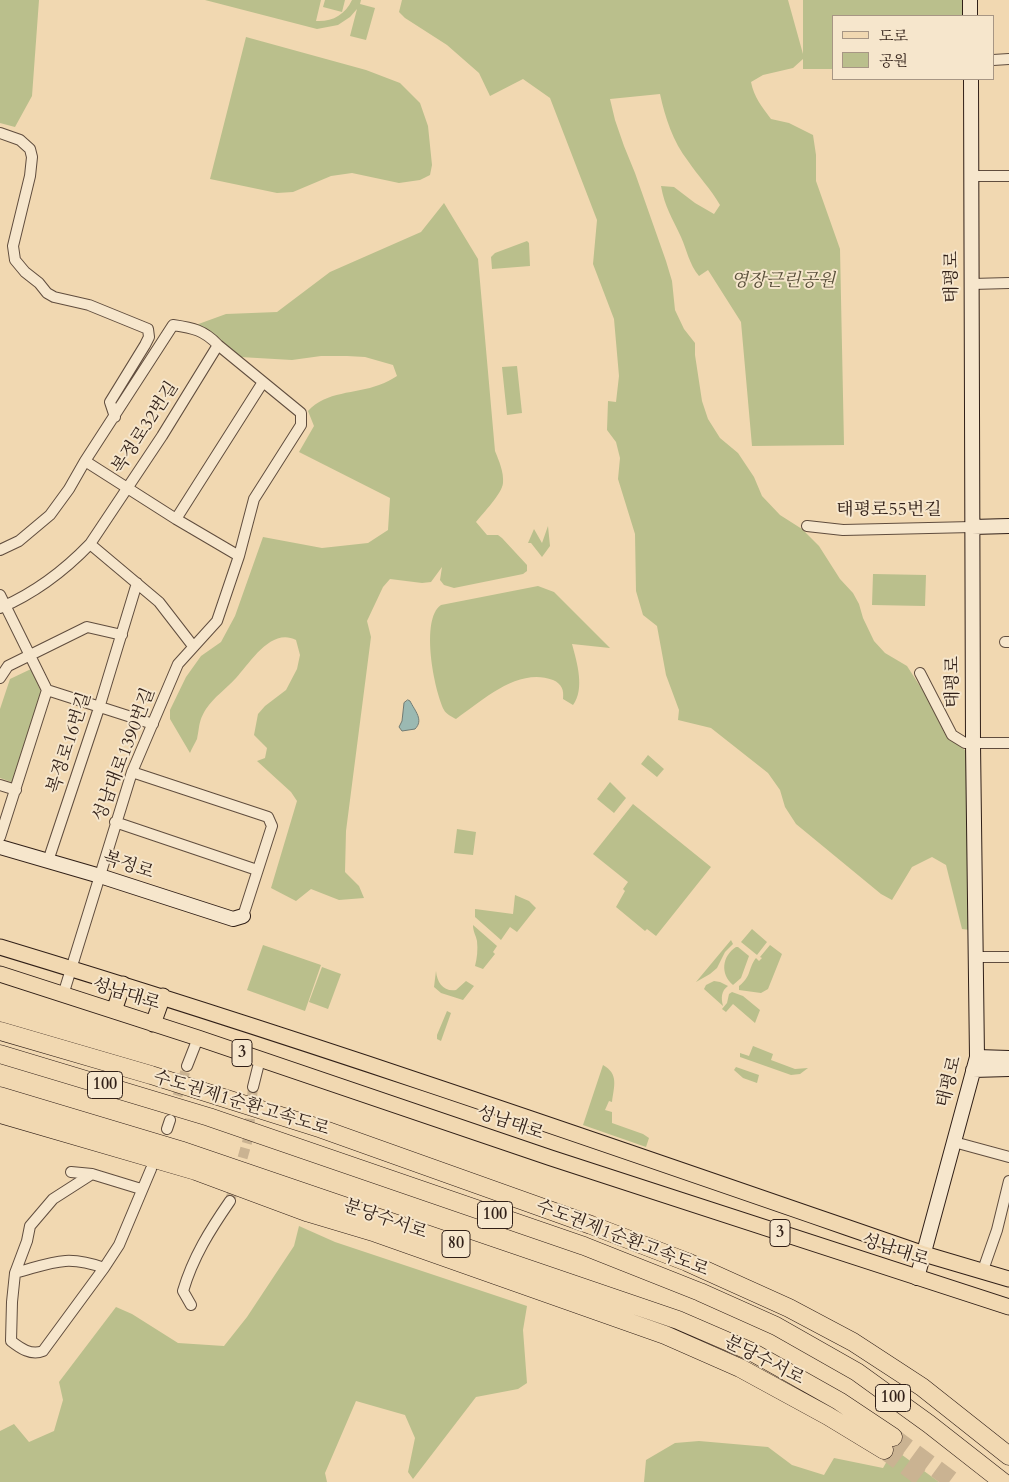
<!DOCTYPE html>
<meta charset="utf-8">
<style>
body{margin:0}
#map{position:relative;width:1009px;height:1482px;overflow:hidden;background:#f1d8b1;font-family:Cardo,"Noto Serif KR",serif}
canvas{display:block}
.legend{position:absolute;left:832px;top:15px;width:162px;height:65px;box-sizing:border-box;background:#f6e6cc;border:1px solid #a79684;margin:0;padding:6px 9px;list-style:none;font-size:15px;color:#301f17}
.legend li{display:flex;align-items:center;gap:10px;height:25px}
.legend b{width:25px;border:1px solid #a79684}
</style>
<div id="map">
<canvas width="1009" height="1482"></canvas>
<ul class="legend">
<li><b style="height:6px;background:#f1d8b1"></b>도로</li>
<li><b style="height:14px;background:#babf8c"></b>공원</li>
</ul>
</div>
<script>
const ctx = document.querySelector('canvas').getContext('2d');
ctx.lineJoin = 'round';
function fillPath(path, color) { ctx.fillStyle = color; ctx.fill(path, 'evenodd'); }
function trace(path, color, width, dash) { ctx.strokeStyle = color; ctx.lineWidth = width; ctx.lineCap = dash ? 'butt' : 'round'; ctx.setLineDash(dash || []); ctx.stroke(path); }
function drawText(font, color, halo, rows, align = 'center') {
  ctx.font = font + ' Cardo,"Noto Serif KR",serif'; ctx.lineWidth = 4; ctx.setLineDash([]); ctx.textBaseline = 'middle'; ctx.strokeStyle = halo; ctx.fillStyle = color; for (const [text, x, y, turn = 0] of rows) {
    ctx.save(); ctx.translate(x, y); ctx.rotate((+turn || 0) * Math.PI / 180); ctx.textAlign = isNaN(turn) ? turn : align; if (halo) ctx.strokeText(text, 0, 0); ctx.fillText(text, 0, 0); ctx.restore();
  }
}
const green = new Path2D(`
 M 0,0 L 39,0 L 32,96 L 15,127 L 0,123 Z
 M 205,0 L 321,0 L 316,21 C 332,22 345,15 352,0 L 361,0 L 360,4 L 375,8 L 366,40 L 350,36 L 357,9 L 350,17 L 338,25 L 317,29 Z
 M 325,0 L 345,0 L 342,12 L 323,7 Z
 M 402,0 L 788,0 L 803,54 L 803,0 L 963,0 L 963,16 L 833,16 L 833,69 L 803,69 L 803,59 L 793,68 L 763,75 L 751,82 C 754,97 762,107 771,119 L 789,123 L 813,135 L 816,155 L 816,181 L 840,249 L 844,445 L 752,446 L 741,322 L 708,270 L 699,276 C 689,264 687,250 681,237 C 672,217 665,208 661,186 L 674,187 L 695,203 L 714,214 L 720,205 C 711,189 698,176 688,161 C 673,142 665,117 660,94 L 610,99 L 615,120 L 624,146 L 635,173 L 666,261 L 672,281 L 675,310 L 684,329 L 695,343 L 695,355 L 702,401 L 708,419 L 720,438 L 738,453 L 754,477 L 762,496 L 780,515 L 802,529 L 819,546 L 840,579 L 853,593 L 859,604 L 863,618 L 874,641 L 885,653 L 907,666 L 927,697 L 946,735 L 966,751 L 970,930 L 962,929 L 946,865 L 932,857 L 912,867 L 892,900 L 881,894 L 796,824 L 785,807 L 780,790 L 768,773 L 711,728 L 678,720 L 679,710 L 666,675 L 657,626 L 643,615 L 636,591 L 635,534 L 618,479 L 620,458 L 616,442 L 607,430 L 608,401 L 616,402 L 619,376 L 614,319 L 593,264 L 597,220 L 550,98 L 523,79 L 490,96 L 479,73 L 447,45 L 405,18 L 399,12 Z
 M 246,37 L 366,70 L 400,83 L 420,103 L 428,126 L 432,165 L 430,175 L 420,180 L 399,183 L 352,173 L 331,176 L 293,192 L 277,193 L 210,179 Z
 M 444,203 L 478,259 L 495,451 C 499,461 504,472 503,483 C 502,494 483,513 476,522 L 487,535 L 498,535 L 502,538 L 527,565 L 527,571 L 523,574 L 454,588 L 444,585 L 440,580 L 442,567 L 431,582 L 422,583 L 390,579 L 383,587 L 367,621 L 371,637 L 346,831 L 345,872 L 359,886 L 364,898 L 339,900 L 311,889 L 296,901 L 271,888 L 297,801 L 291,792 L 257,761 L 265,758 L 267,748 L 254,735 L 258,714 L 265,706 L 286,690 L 297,669 L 300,655 L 296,640 C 271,627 250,663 236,678 C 226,689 214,697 206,709 C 198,722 200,726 197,739 C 195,743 192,748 190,753 L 170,719 L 170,710 L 186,677 L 201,656 L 221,642 L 235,616 L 263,537 L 322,548 L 368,543 L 388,530 L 390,498 L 299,452 L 314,426 L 308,411 C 326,391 355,394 379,385 C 385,383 392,379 397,376 L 393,365 L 365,357 L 347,356 L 321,356 L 292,360 L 240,357 L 219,338 L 193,326 L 226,314 L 277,312 L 330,272 L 421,232 Z
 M 527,241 L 529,243 L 530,266 L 492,269 L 491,257 L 495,253 Z
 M 517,366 L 522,413 L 507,415 L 502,367 Z
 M 548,526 L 550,546 L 542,557 L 531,543 L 528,543 L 534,529 L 542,543 Z
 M 873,574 L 926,575 L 925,606 L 872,605 Z
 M 538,586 L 554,592 L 610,648 L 572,644 C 577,662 585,689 573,705 L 563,699 C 564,690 562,684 553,680 C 518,667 483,700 456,719 C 452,717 446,714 444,710 C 434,690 420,619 441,605 Z
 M 31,669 L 43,696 L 14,783 L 0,778 L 0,709 L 10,679 Z
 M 648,755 L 664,769 L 657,777 L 641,764 Z
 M 610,782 L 626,798 L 614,813 L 597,799 Z
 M 633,804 L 711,867 L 656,936 L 647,929 L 645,931 L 616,907 L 625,891 L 623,889 L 628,882 L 593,854 Z
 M 457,829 L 476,832 L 473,855 L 454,853 Z
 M 515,895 L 529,901 L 536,908 L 517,932 L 510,927 L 501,940 L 475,917 L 475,909 L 513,914 Z
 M 473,925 L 497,946 L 493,952 L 495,954 L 483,969 L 475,966 C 477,958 478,950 477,941 C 476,935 473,932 473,925 Z
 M 752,929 L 767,942 L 757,955 L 741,942 Z
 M 731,940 L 733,944 L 725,952 L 717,968 L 710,974 L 696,982 Z
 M 263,945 L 321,965 L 305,1011 L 247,990 Z
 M 770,945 L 782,954 L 768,989 L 761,993 L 739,990 L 739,986 C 752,976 748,968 756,958 L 759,961 L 762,958 L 760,957 Z
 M 736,947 L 738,947 L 749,956 L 741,978 L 733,985 C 720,974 722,956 736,947 Z
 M 322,967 L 341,974 L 328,1009 L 309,1002 Z
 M 436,971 C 437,983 444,992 456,990 L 466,981 L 474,986 L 463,1000 L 441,993 L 434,987 Z
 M 714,981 L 720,982 L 728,986 C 721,991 721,998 723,1006 L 704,989 L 706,985 Z
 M 732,992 L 743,996 L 760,1010 L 755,1023 L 733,1004 L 726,1012 L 722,1009 L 727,1003 L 729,994 Z
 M 447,1011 L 451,1013 L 441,1041 L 437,1039 L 437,1035 Z
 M 753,1046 L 773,1054 L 771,1060 L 795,1069 L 808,1068 L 800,1074 L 791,1075 L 740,1057 L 740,1053 L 749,1056 Z
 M 603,1065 C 619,1074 614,1086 612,1102 L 609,1101 L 605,1110 L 612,1112 L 612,1123 L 643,1134 L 649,1138 L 646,1147 L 583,1125 Z
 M 736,1067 L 759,1075 L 757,1083 L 743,1078 L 734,1070 Z
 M 299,1226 L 335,1242 L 527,1306 L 523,1330 L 527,1383 L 518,1389 L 476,1397 L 413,1479 L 408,1472 L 415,1438 L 405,1415 L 356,1401 L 325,1473 L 327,1482 L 0,1482 L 0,1431 L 14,1424 L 29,1442 L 54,1431 L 63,1400 L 59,1382 L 116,1307 L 132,1314 L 178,1343 L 224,1346 L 247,1317 L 294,1246 Z
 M 699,1441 L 768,1447 L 792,1465 L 824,1475 L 834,1458 L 883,1468 L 894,1449 L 939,1482 L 644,1482 L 646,1460 L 675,1443 Z`);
const water = new Path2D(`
 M 408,700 L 410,701 C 415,711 424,720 415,729 L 402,731 L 399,727 L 402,721 L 404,703 Z`);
const streetTunnel = new Path2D(`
 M 173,1110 L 187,1066
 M 230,1201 L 248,1139 L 253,1087`);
const highwayTunnel = new Path2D(`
 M 893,1437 L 954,1482
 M 884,1450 L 927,1482`);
const street = new Path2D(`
 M 993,60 L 1009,59
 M 0,133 L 20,140 L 30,149 L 32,157 L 30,176 L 13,246 L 15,260 L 25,272 L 39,283 L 47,293 L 54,297 L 89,305 L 148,329 L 149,337 L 145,345 L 110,402 L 115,417
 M 971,176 L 1009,176
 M 972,284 L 1009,283
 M 85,461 L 176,519 L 239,556
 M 176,519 L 263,382
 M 807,526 L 843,530 L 972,527
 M 90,544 L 159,602 L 193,646
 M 0,550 L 19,541 L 50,515 L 69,489 L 85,461 L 173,325 C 193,328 204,330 218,345 L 301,413 L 301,425 L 254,499 L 239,556 L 217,621 L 178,664 L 132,772 L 63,995
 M 0,595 L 47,690 L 0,837
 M 0,608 C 35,593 64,571 90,544 L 162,436 L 218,345
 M 1005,642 L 1009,642
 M 920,673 L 952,735 L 965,743 L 1009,743
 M 0,678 L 8,666 L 87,627 L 122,635
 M 47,690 L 153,724
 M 132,772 L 268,817 L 272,826 L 243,916
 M 0,785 L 16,790
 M 115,822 L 257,870
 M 48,861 L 99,708 L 137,583
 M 976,957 L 1009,957
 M 187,1066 L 198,1038
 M 253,1087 L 260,1059
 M 167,1129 L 170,1120
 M 954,1142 L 1009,1157
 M 71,1172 L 92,1174 L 141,1189
 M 92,1174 L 53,1199 L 30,1226 L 27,1241 L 15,1273 C 52,1263 66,1254 104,1268 L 119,1245 L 151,1169
 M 983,1270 L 997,1230 L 1009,1181
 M 15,1273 L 12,1302 L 11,1341 C 20,1348 31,1356 43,1351 L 104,1268
 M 191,1305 L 183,1291 C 193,1257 210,1230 230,1201`);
const secondary = new Path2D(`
 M 970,0 L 970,16
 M 972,527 L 1009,526
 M 0,847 L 100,876 L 233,919 L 243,916
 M 977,1057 L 1009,1058
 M 973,1070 L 1009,1069
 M 917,1278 L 977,1057 L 973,744 L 971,79`);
const primary = new Path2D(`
 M 0,947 C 311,1041 617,1148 924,1254 L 1009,1279
 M 0,974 L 198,1038 L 551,1158 L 1009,1307
 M 114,1011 L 123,984
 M 153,1024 L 163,996`);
const highway = new Path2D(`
 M 0,1031 L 151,1075 L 322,1129 L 591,1225 L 687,1262 L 789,1308 L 853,1342 L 922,1387 L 1009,1456
 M 0,1054 L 209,1117 L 584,1246 L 700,1292 L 776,1326 L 857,1372 L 929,1424 L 1003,1482
 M 0,1096 L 180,1150 L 678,1320 L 752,1352 L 839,1401 L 893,1437
 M 0,1114 L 196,1171 L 309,1213 L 376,1233 L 665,1335 L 740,1368 L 828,1416 L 884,1450`);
const shields = [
 [242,1053,20],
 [105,1085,35],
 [495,1215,35],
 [780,1233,20],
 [456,1244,28],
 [893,1398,35]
];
const shieldNames = [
 ["3",242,1053],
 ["100",105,1085],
 ["100",495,1215],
 ["3",780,1233],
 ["80",456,1244],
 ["100",893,1398]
];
const streetNames = [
 ["태평로",953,277,-90],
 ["복정로32번길",146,428,-57],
 ["태평로55번길",889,511],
 ["태평로",954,682,-90],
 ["복정로16번길",70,743,-72],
 ["성남대로1390번길",125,755,-69],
 ["복정로",128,866,18],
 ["성남대로",126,995,17],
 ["태평로",950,1082,-76],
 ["수도권제1순환고속도로",241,1104,17],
 ["성남대로",510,1124,19],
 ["분당수서로",385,1220,19],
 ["수도권제1순환고속도로",622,1239,21],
 ["성남대로",895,1251,18],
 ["분당수서로",764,1361,27]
];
const parkNames = [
 ["영장근린공원",783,282]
];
fillPath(green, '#babf8c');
fillPath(water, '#9bb9b2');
trace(water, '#707b74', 1);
trace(streetTunnel, '#cab392', 10, [10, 5]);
trace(highwayTunnel, '#cab392', 18, [18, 9]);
trace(street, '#604d3e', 12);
trace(secondary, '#301f17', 16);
trace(primary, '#301f17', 17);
trace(highway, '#301f17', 19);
trace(street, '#f6e6cc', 10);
trace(secondary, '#f6e6cc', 14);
trace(primary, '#f1d8b1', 15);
trace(highway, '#f1d8b1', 18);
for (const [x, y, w] of shields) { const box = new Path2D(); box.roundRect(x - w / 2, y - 13.5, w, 27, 4); ctx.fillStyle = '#f6e6cc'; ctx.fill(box); trace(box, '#301f17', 1); }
drawText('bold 16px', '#301f17', null, shieldNames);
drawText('18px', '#301f17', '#f6e6cc', streetNames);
drawText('italic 18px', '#594f3a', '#f6e6cc', parkNames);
</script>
